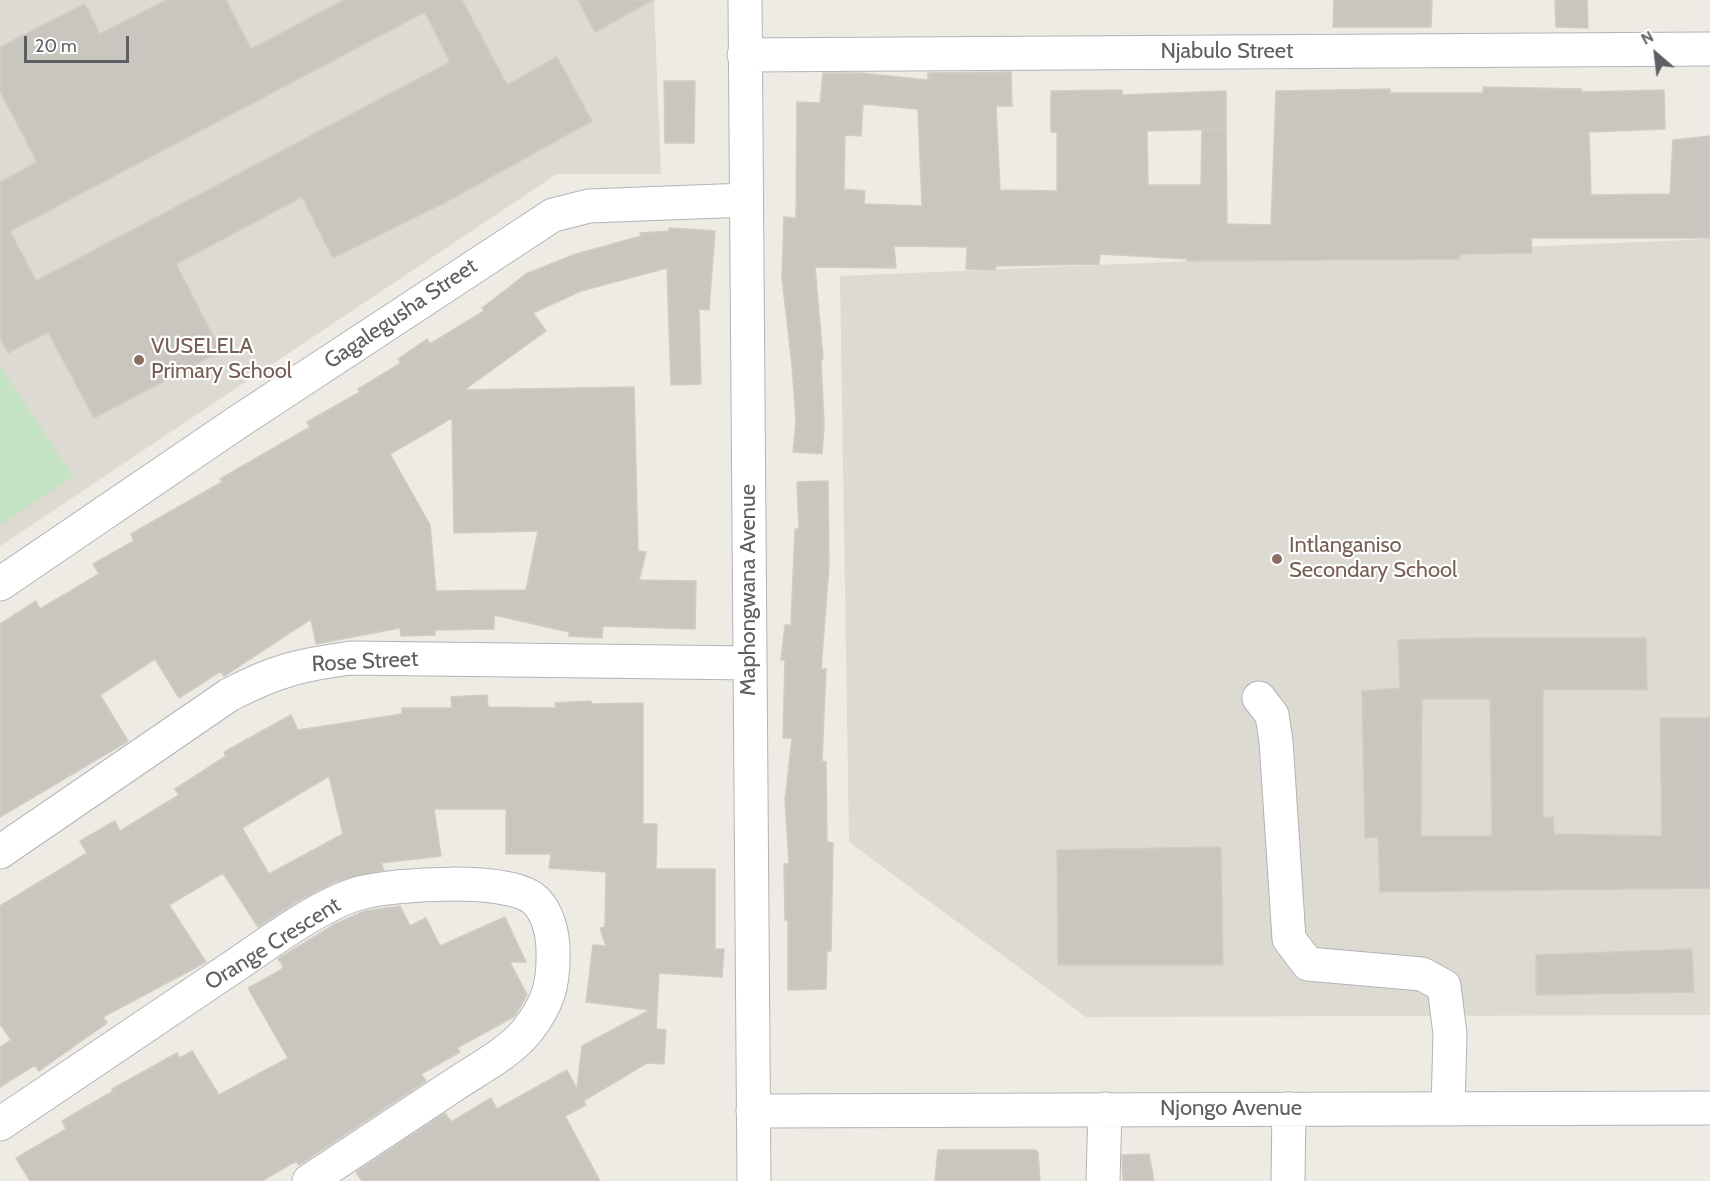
<!DOCTYPE html>
<style>
body{margin:0}
#map{position:relative;width:1710px;height:1181px;overflow:hidden;background:#edebe4;font-family:Cabin,sans-serif}
canvas{display:block}
.north{position:absolute;left:1626px;top:24px;width:60px;height:60px;-webkit-text-stroke:4px #fff;paint-order:stroke;rotate:332deg;font-size:16px;font-weight:700;line-height:24px;text-align:center;color:#5c5f63}
.north::after{content:'';display:block;margin:auto;width:21px;height:27px;background:#5c5f63;clip-path:polygon(50% 0,100% 100%,50% 72%,0 100%)}
.scale{position:absolute;left:24px;top:36px;width:105px;height:27px;box-sizing:border-box;border:3px solid #5c5f63;border-top:0;padding-left:8px;font-size:18px;line-height:21px;white-space:nowrap;color:#5c5f63;-webkit-text-stroke:4px #fff;paint-order:stroke}
</style>
<div id="map">
<canvas width="1710" height="1181"></canvas>
<div class="north">N</div>
<div class="scale">20 m</div>
</div>
<script>
const ctx = document.querySelector('canvas').getContext('2d');
ctx.lineJoin = 'round';
function fillPath(path, color) { ctx.fillStyle = color; ctx.fill(path, 'evenodd'); }
function trace(path, color, width, dash) { ctx.strokeStyle = color; ctx.lineWidth = width; ctx.lineCap = dash ? 'butt' : 'round'; ctx.setLineDash(dash || []); ctx.stroke(path); }
function drawText(font, color, halo, rows, align = 'center') {
  ctx.font = font + ' Cabin,sans-serif'; ctx.lineWidth = 4.5; ctx.setLineDash([]); ctx.textBaseline = 'middle'; ctx.strokeStyle = halo; ctx.fillStyle = color; for (const [text, x, y, turn = 0] of rows) {
    ctx.save(); ctx.translate(x, y); ctx.rotate((+turn || 0) * Math.PI / 180); ctx.textAlign = isNaN(turn) ? turn : align; if (halo) ctx.strokeText(text, 0, 0); ctx.fillText(text, 0, 0); ctx.restore();
  }
}
const education = new Path2D(`
 M 0,0 L 654,0 L 661,174 L 557,174 L 0,546 Z
 M 1710,239 L 1710,1015 L 1086,1017 L 849,842 L 840,276 Z`);
const green = new Path2D(`
 M 0,366 L 73,476 L 0,525 Z`);
const building = new Path2D(`
 M 166,0 L 226,0 L 251,49 L 344,0 L 462,0 L 507,85 L 557,57 L 592,121 L 444,203 L 333,258 L 302,197 L 176,264 L 221,351 L 94,418 L 48,332 L 8,353 L 0,337 L 0,182 L 37,162 L 0,91 L 0,47 L 85,4 L 100,34 ZM 425,12 L 450,62 L 36,281 L 10,231 Z
 M 578,0 L 653,0 L 595,32 Z
 M 1334,0 L 1432,0 L 1431,27 L 1333,27 Z
 M 1555,0 L 1587,0 L 1588,28 L 1556,27 Z
 M 1011,72 L 1012,106 L 996,106 L 1000,190 L 1057,191 L 1057,132 L 1051,132 L 1051,91 L 1122,90 L 1122,95 L 1226,91 L 1226,129 L 1147,131 L 1148,185 L 1201,185 L 1202,130 L 1226,130 L 1227,224 L 1271,225 L 1276,91 L 1390,89 L 1390,93 L 1483,93 L 1483,87 L 1581,89 L 1582,92 L 1664,90 L 1665,129 L 1589,132 L 1591,195 L 1670,194 L 1673,140 L 1710,136 L 1710,238 L 1531,238 L 1532,253 L 1460,254 L 1460,259 L 1187,261 L 1187,259 L 1100,254 L 1099,264 L 996,266 L 995,270 L 966,269 L 967,247 L 894,246 L 896,268 L 815,267 L 823,359 L 821,359 L 824,425 L 822,454 L 793,452 L 796,422 L 792,365 L 782,278 L 784,217 L 796,218 L 797,102 L 820,103 L 823,73 L 860,73 L 928,80 L 928,73 ZM 863,104 L 918,109 L 922,206 L 864,204 L 865,191 L 844,189 L 845,135 L 861,136 Z
 M 664,81 L 695,81 L 694,143 L 665,143 Z
 M 669,228 L 715,231 L 709,310 L 699,309 L 701,384 L 671,385 L 667,268 L 581,291 L 533,313 L 546,331 L 464,390 L 634,387 L 638,551 L 646,552 L 639,580 L 696,581 L 695,629 L 603,626 L 602,638 L 569,636 L 569,632 L 494,615 L 494,629 L 435,630 L 435,635 L 401,636 L 400,628 L 316,644 L 311,619 L 224,676 L 221,671 L 179,698 L 155,659 L 100,695 L 128,741 L 0,817 L 0,624 L 36,601 L 40,609 L 99,574 L 93,564 L 134,541 L 131,534 L 222,482 L 220,479 L 310,427 L 307,422 L 360,392 L 358,389 L 401,363 L 398,359 L 427,339 L 430,344 L 484,311 L 482,308 L 526,274 L 573,255 L 641,236 L 640,233 L 669,231 ZM 452,418 L 454,533 L 538,531 L 526,590 L 436,591 L 430,525 L 390,454 Z
 M 828,481 L 829,566 L 821,669 L 826,669 L 822,761 L 826,762 L 827,842 L 833,843 L 831,951 L 827,951 L 826,989 L 788,990 L 788,920 L 785,920 L 784,864 L 789,864 L 785,800 L 792,738 L 783,738 L 785,660 L 781,660 L 785,625 L 791,625 L 795,529 L 799,529 L 797,482 Z
 M 1473,638 L 1646,638 L 1647,690 L 1543,689 L 1543,818 L 1553,817 L 1554,834 L 1662,836 L 1660,718 L 1710,718 L 1710,888 L 1380,892 L 1378,837 L 1365,838 L 1362,691 L 1400,688 L 1398,640 ZM 1422,699 L 1490,699 L 1492,836 L 1421,836 Z
 M 487,695 L 488,707 L 556,708 L 555,703 L 591,701 L 591,704 L 643,703 L 643,824 L 657,824 L 656,869 L 715,869 L 715,949 L 724,949 L 722,977 L 659,973 L 656,1029 L 666,1030 L 664,1064 L 647,1063 L 583,1101 L 586,1105 L 565,1116 L 600,1181 L 362,1181 L 356,1172 L 445,1113 L 451,1122 L 491,1098 L 497,1109 L 567,1070 L 577,1089 L 582,1046 L 650,1010 L 586,1002 L 593,945 L 606,946 L 600,928 L 605,927 L 606,872 L 549,868 L 551,854 L 506,854 L 506,809 L 434,809 L 441,856 L 381,863 L 384,870 L 335,882 L 298,901 L 258,927 L 223,873 L 169,905 L 206,962 L 103,1017 L 107,1023 L 39,1071 L 35,1065 L 0,1087 L 0,1047 L 11,1040 L 0,1024 L 0,906 L 87,853 L 80,841 L 115,821 L 120,831 L 179,795 L 175,789 L 226,756 L 224,752 L 291,715 L 298,730 L 402,714 L 402,708 L 452,708 L 451,697 ZM 329,776 L 343,834 L 269,874 L 242,828 Z
 M 1221,847 L 1223,965 L 1058,965 L 1057,850 Z
 M 400,906 L 410,926 L 426,918 L 440,946 L 505,917 L 526,962 L 510,962 L 527,995 L 515,1016 L 457,1048 L 460,1052 L 421,1074 L 426,1081 L 299,1165 L 296,1161 L 262,1181 L 30,1181 L 16,1158 L 66,1129 L 62,1121 L 113,1091 L 112,1089 L 177,1053 L 180,1058 L 192,1051 L 219,1095 L 288,1058 L 248,988 L 281,970 L 283,966 L 278,959 L 335,924 L 365,911 Z
 M 1692,949 L 1694,992 L 1536,995 L 1536,955 Z
 M 938,1150 L 1035,1150 L 1038,1152 L 1040,1181 L 935,1181 Z
 M 1149,1154 L 1154,1181 L 1123,1181 L 1122,1155 Z`);
const minor = new Path2D(`
 M 745,0 L 754,1181
 M 744,55 L 1710,49
 M 0,584 L 235,424 L 553,215 L 589,206 L 746,200
 M 1259,698 L 1272,715 L 1276,741 L 1289,939 L 1308,964 L 1422,974 L 1444,986 L 1450,1034 L 1448,1108
 M 0,852 L 229,695 C 275,671 299,665 351,658 L 750,663
 M 753,1111 L 1710,1108
 M 0,1124 C 75,1074 149,1023 224,973 C 262,948 317,905 360,893 C 394,884 509,876 535,900 C 548,912 553,934 553,951 C 554,985 548,1004 527,1031 C 509,1053 478,1069 454,1085 C 406,1117 357,1149 309,1181
 M 1103,1181 L 1105,1109
 M 1288,1181 L 1289,1109`);
const markers = [
 [139,360,6,"#8d6e63"],
 [1277,559,6,"#8d6e63"]
];
const streetNames = [
 ["Njabulo Street",1227,52],
 ["Gagalegusha Street",401,314,-34],
 ["Maphongwana Avenue",749,590,-90],
 ["Rose Street",365,662,-3],
 ["Orange Crescent",273,944,-32],
 ["Njongo Avenue",1231,1109]
];
const educationNames = [
 ["VUSELELA",151,347],
 ["Primary School",151,372],
 ["Intlanganiso",1289,546],
 ["Secondary School",1289,571]
];
fillPath(education, '#dddad2');
fillPath(green, '#c3e3c2');
fillPath(building, '#c9c6c0');
trace(building, '#d1ccc3', 1.5);
trace(minor, '#b1b4b8', 35);
trace(minor, '#fff', 33);
for (const [x, y, r, color] of markers) { const dot = new Path2D(); dot.arc(x, y, r, 0, 2 * Math.PI); ctx.fillStyle = color; ctx.fill(dot); trace(dot, '#fff', 2); }
drawText('22px', '#5c5f63', '#fff', streetNames);
drawText('22px', '#785e54', '#fff', educationNames, 'left');
</script>
